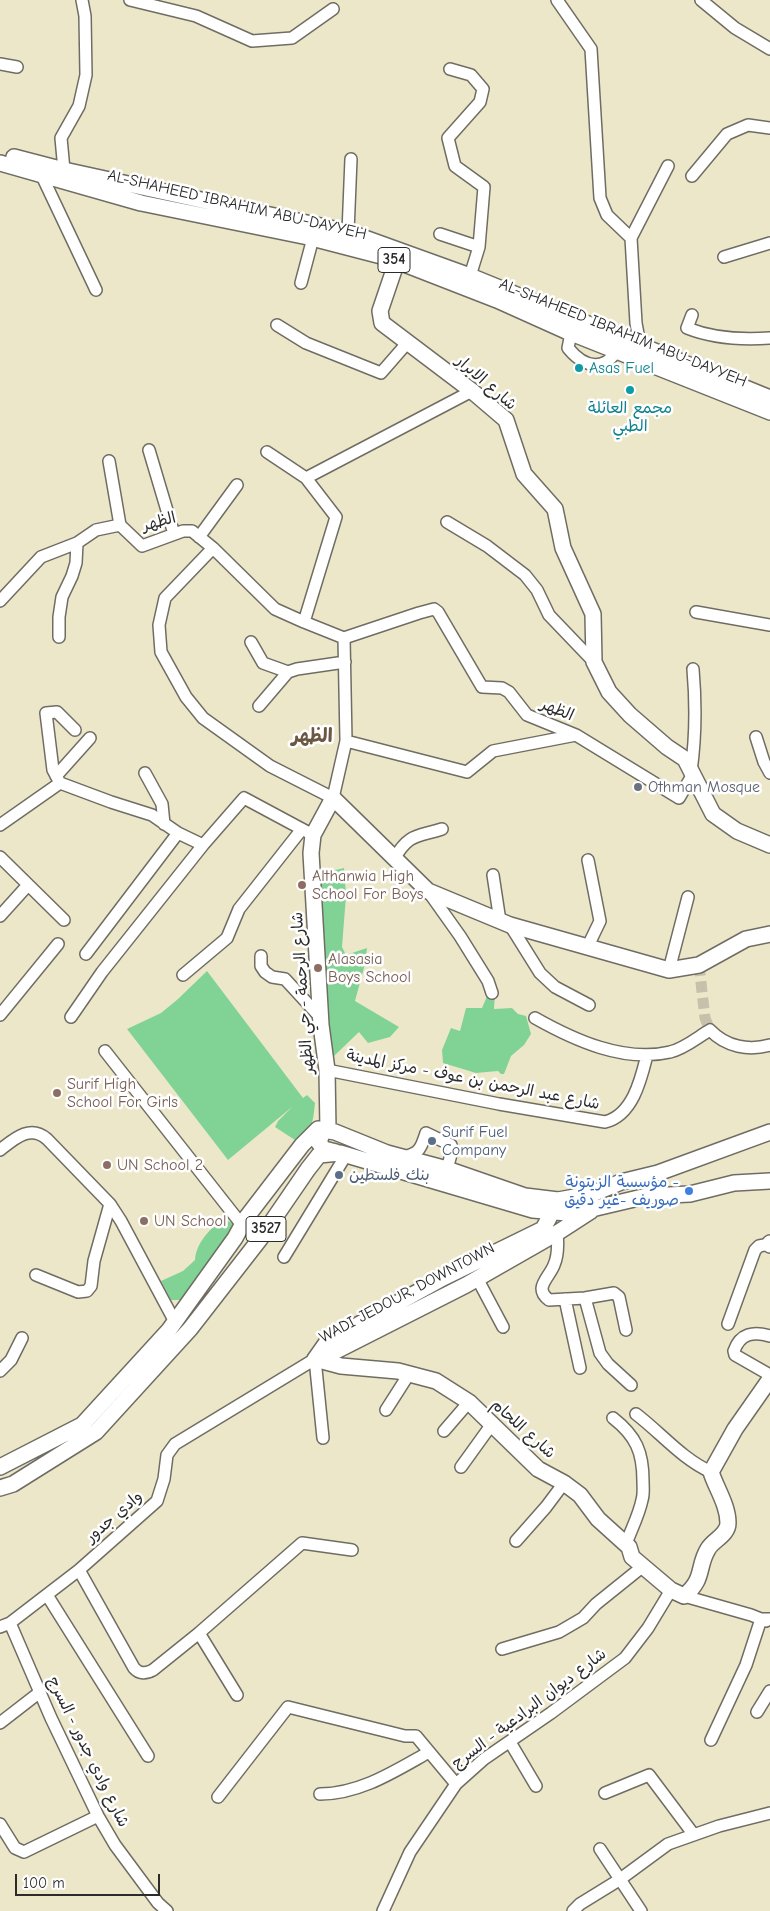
<!DOCTYPE html>
<meta charset="utf-8">
<style>
body{margin:0}
#map{position:relative;width:770px;height:1911px;overflow:hidden;background:#ede7ca;font-family:"Comic Neue",sans-serif}
canvas{display:block}
.scale{position:absolute;left:15px;top:1874px;width:145px;height:22px;box-sizing:border-box;border:2px solid #2b2b2b;border-top:0;padding-left:6px;font-size:15px;line-height:18px;white-space:nowrap;color:#2b2b2b;-webkit-text-stroke:4px #fff;paint-order:stroke}
</style>
<div id="map">
<canvas width="770" height="1911"></canvas>
<div class="scale">100 m</div>
</div>
<script>
const ctx = document.querySelector('canvas').getContext('2d');
ctx.lineJoin = 'round';
function fillPath(path, color) { ctx.fillStyle = color; ctx.fill(path, 'evenodd'); }
function trace(path, color, width, dash) { ctx.strokeStyle = color; ctx.lineWidth = width; ctx.lineCap = dash ? 'butt' : 'round'; ctx.setLineDash(dash || []); ctx.stroke(path); }
function drawText(font, color, halo, rows, align = 'center') {
  ctx.font = font + ' "Comic Neue","Playpen Sans Arabic",sans-serif'; ctx.lineWidth = 5; ctx.setLineDash([]); ctx.textBaseline = 'middle'; ctx.strokeStyle = halo; ctx.fillStyle = color; for (const [text, x, y, turn = 0] of rows) {
    ctx.save(); ctx.translate(x, y); ctx.rotate((+turn || 0) * Math.PI / 180); ctx.textAlign = isNaN(turn) ? turn : align; if (halo) ctx.strokeText(text, 0, 0); ctx.fillText(text, 0, 0); ctx.restore();
  }
}
const green = new Path2D(`
 M 344,868 L 346,896 L 342,947 L 346,955 L 367,948 L 365,964 L 355,1001 L 399,1027 L 390,1037 L 368,1043 L 359,1032 L 333,1057 L 331,1052 L 329,1040 L 318,874 Z
 M 207,971 L 303,1098 L 307,1095 L 315,1103 C 313,1122 313,1128 298,1142 L 275,1127 L 278,1121 L 292,1107 L 228,1160 L 127,1029 L 161,1013 L 178,999 Z
 M 495,993 L 494,1009 L 512,1008 L 518,1014 L 526,1016 L 531,1034 L 524,1045 L 511,1056 L 504,1074 L 501,1074 L 498,1071 L 476,1073 L 443,1063 L 442,1050 L 451,1028 L 460,1031 L 466,1008 L 482,1008 L 488,994 Z
 M 224,1219 L 234,1224 L 232,1239 L 183,1300 L 171,1300 L 161,1281 L 183,1271 L 195,1260 C 196,1243 210,1228 224,1219 Z`);
const minorTunnel = new Path2D(`
 M 699,965 L 705,1018 L 710,1030`);
const minor = new Path2D(`
 M 130,0 L 196,16 L 252,41 L 292,38 L 333,9
 M 557,0 L 591,49 L 600,198 L 607,215 L 631,238
 M 701,0 L 735,28 L 770,49
 M 0,64 L 17,67
 M 450,69 L 471,75 L 483,89 L 480,102 L 448,138 L 455,166 L 484,187 L 479,247 L 470,276
 M 64,170 L 61,138 L 79,106 L 86,75 L 85,16 L 82,0
 M 42,176 L 96,290
 M 692,176 L 727,134 L 748,125 L 770,128
 M 348,232 L 351,159
 M 440,234 L 479,247
 M 724,257 L 770,243
 M 301,283 L 313,238
 M 692,315 L 687,328 C 712,338 743,340 770,338
 M 277,325 L 306,343 L 381,373 L 408,342
 M 571,333 L 568,348 C 577,359 591,370 606,362 C 610,360 614,354 618,351
 M 640,345 L 636,323 L 631,238 L 668,166
 M 149,450 L 174,534
 M 267,452 L 306,478 L 336,517 L 304,622
 M 109,461 L 120,525 L 142,546 L 183,531 L 192,531 L 213,548 L 275,609 L 304,622 L 344,638 L 419,613 L 434,609 L 438,612 L 482,687 L 502,688 L 509,692 L 527,715 L 576,735 L 679,798 L 693,774
 M 306,478 L 472,391
 M 447,522 L 487,546 L 525,575 L 537,590 L 549,615 L 594,662
 M 199,537 L 237,485
 M 213,548 L 165,598 L 159,625 L 161,652 L 186,697 L 203,718 L 270,766 L 333,798 L 346,741 L 467,772 L 493,751 L 576,735
 M 0,601 L 41,557 L 77,543 L 96,530 L 120,525
 M 696,612 L 770,625
 M 59,637 L 59,617 L 62,597 L 72,576 L 76,563 L 77,543
 M 344,638 L 346,741
 M 251,642 L 263,663 L 288,672 L 297,669 L 345,662
 M 259,706 L 288,672
 M 756,737 L 764,762 L 770,773
 M 691,771 C 696,736 696,704 693,669
 M 145,773 L 162,804 L 164,824
 M 56,776 L 90,738
 M 60,783 L 53,770 L 46,713 L 57,712 L 75,730
 M 0,825 L 60,783 L 111,802 L 152,815 L 178,833 L 203,845 L 244,798 L 313,835
 M 0,857 L 64,920
 M 394,859 C 409,833 417,837 442,829
 M 493,875 L 500,921
 M 428,891 L 460,936 L 488,981 L 492,993
 M 0,916 L 28,885
 M 510,925 L 540,973 L 555,987 L 589,1005
 M 587,948 L 600,921 L 588,860
 M 86,954 L 178,833
 M 261,956 L 261,966 L 265,972 L 272,977 L 285,979 L 320,1017
 M 669,970 L 688,897
 M 183,975 L 227,938 L 239,909 L 302,829
 M 0,1015 L 58,944
 M 71,1017 L 102,972 L 203,845
 M 535,1018 C 574,1040 624,1063 670,1052 C 684,1049 698,1037 710,1030 C 726,1047 749,1051 770,1045
 M 105,1051 L 242,1225
 M 327,1070 L 499,1104 L 605,1122 C 633,1115 641,1079 647,1055
 M 0,1150 C 14,1139 30,1124 47,1139 L 110,1204 L 121,1221 L 175,1322
 M 404,1157 C 420,1153 421,1148 426,1133 L 451,1145 L 452,1151 L 447,1169
 M 557,1233 C 558,1243 558,1256 554,1265 C 549,1278 533,1288 549,1300 L 585,1298 L 614,1293 L 619,1297 L 626,1330
 M 284,1257 L 346,1155
 M 36,1275 L 78,1292 L 87,1291 L 91,1286 L 94,1261 L 110,1204
 M 477,1278 L 503,1327
 M 585,1298 L 600,1353 L 608,1364 L 631,1385
 M 565,1299 L 580,1368
 M 728,1324 L 755,1250 L 759,1246 L 770,1244
 M 770,1336 C 754,1331 740,1333 734,1351 L 735,1355 L 770,1375
 M 0,1371 L 11,1360 L 22,1338
 M 386,1410 L 409,1374
 M 636,1414 C 661,1433 682,1459 711,1472
 M 613,1418 C 636,1436 643,1452 643,1481 C 643,1487 644,1494 642,1500 C 639,1515 631,1530 626,1544
 M 444,1431 L 469,1402
 M 461,1467 L 492,1424
 M 516,1541 L 546,1507 L 564,1483
 M 79,1570 L 134,1668 C 139,1674 146,1674 153,1670 L 199,1633 L 302,1543 L 352,1550
 M 47,1595 L 148,1756
 M 684,1596 L 751,1615 L 766,1621
 M 10,1623 L 51,1718 L 98,1816 L 115,1845 L 158,1903 L 167,1911
 M 0,1627 L 10,1623 L 79,1570 L 157,1501 L 164,1479 L 167,1455 L 175,1444 L 315,1359 L 323,1438
 M 199,1633 L 237,1695
 M 502,1649 L 559,1632 L 583,1618 L 596,1604 L 642,1567
 M 757,1712 L 770,1691
 M 0,1723 L 40,1692
 M 711,1740 L 746,1665 L 761,1619 L 770,1619
 M 510,1742 L 536,1786
 M 605,1793 L 649,1775 L 694,1835
 M 320,1794 C 360,1794 395,1771 429,1752
 M 218,1797 L 288,1707 L 405,1736 L 416,1736 L 456,1784
 M 0,1824 L 15,1848 L 24,1852 L 98,1816
 M 600,1849 L 641,1911
 M 383,1911 L 410,1852 L 456,1784 L 484,1759 L 551,1713 L 625,1658 L 648,1628 L 671,1590
 M 573,1911 L 580,1904 L 619,1880 L 668,1844 L 719,1826 L 770,1813`);
const major = new Path2D(`
 M 14,157 L 64,170 L 348,232 L 470,276 L 770,398
 M 0,163 L 141,203 L 308,237 L 389,258 L 497,300 L 566,331 L 770,412
 M 397,261 L 380,311 L 382,323 L 472,391 L 506,420 L 524,474 L 555,509 L 563,548 L 593,614 L 594,662 L 609,692 L 630,715 L 667,747 L 685,759 L 713,814 L 737,831 L 770,845
 M 336,1152 L 324,1149 L 319,1143 L 322,1133 L 328,1130 L 327,1070 L 321,1025 L 311,853 L 313,835 L 333,798 L 428,891 L 510,925 L 669,970 L 699,965 L 746,939 L 770,934
 M 770,1243 L 770,1245
 M 315,1359 L 341,1366 L 398,1371 L 436,1381 L 469,1402 L 538,1469 L 564,1483 L 580,1495 L 598,1519 L 629,1547 L 632,1557 L 671,1590 L 684,1596 C 705,1579 697,1567 708,1549 C 713,1540 728,1535 728,1523 C 728,1505 716,1488 711,1472 L 735,1429 L 770,1379
 M 315,1359 L 324,1357 L 466,1285 L 557,1233 L 591,1211
 M 315,1359 L 327,1342 L 443,1278 L 543,1229 L 549,1218 L 547,1212
 M 0,1467 L 82,1425 L 169,1330 L 235,1238 L 246,1218 L 302,1145 L 318,1129 L 335,1132 L 387,1153 L 447,1169 L 525,1196 L 558,1200 L 592,1194 L 621,1182 L 658,1173 L 770,1132
 M 0,1488 L 13,1484 L 96,1432 L 190,1329 L 260,1239 L 308,1169 L 319,1155 L 340,1153 L 533,1210 L 567,1213 L 596,1208 L 647,1196 L 690,1194 L 734,1183 L 770,1181`);
const markers = [
 [579,368,5,"#0f9aa8"],
 [630,390,5,"#0f9aa8"],
 [638,787,5,"#6b7280"],
 [302,885,5,"#8d6e63"],
 [318,968,5,"#8d6e63"],
 [57,1093,5,"#8d6e63"],
 [432,1141,5,"#5c6f8a"],
 [107,1165,5,"#8d6e63"],
 [339,1175,5,"#5c6f8a"],
 [689,1191,5,"#3f7fe0"],
 [144,1221,5,"#8d6e63"]
];
const shields = [
 [394,260,32],
 [266,1229,40]
];
const shieldNames = [
 ["354",394,260],
 ["3527",266,1229]
];
const streetNames = [
 ["AL-SHAHEED IBRAHIM ABU-DAYYEH",237,205,13],
 ["AL-SHAHEED IBRAHIM ABU-DAYYEH",623,333,22],
 ["شارع الابرار",486,383,41],
 ["الظهر",159,522,-15],
 ["الظهر",557,710,23],
 ["شارع الرحمة - حي الظهر",303,993,-94],
 ["شارع عبد الرحمن بن عوف - مركز المدينة",473,1080,11],
 ["WADI JEDOUR, DOWNTOWN",407,1293,-28],
 ["شارع اللحام",523,1429,42],
 ["وادي جدور",114,1517,-41],
 ["شارع ديوان البرادعية - السرج",529,1709,-37],
 ["شارع وادي جدور - السرج",88,1752,64]
];
const cultureNames = [
 ["Asas Fuel",589,368],
 ["مجمع العائلة",630,408,"center"],
 ["الطبي",630,426,"center"]
];
const worshipNames = [
 ["Othman Mosque",648,787]
];
const educationNames = [
 ["Althanwia High",312,876],
 ["School For Boys",312,894],
 ["Alasasia",328,959],
 ["Boys School",328,977],
 ["Surif High",67,1084],
 ["School For Girls",67,1102],
 ["UN School 2",117,1165],
 ["UN School",154,1221]
];
const serviceNames = [
 ["Surif Fuel",442,1132],
 ["Company",442,1150],
 ["بنك فلسطين",349,1175]
];
const shopNames = [
 ["مؤسسة الزيتونة -",679,1182],
 ["صوريف -غير دقيق",679,1200]
];
const quarterNames = [
 ["الظهر",312,737]
];
fillPath(green, '#81d395');
trace(minorTunnel, '#c6c1aa', 11, [11, 5.5]);
trace(minor, '#6f6d63', 14);
trace(major, '#6f6d63', 18);
trace(minor, '#fff', 11);
trace(major, '#fff', 15);
for (const [x, y, r, color] of markers) { const dot = new Path2D(); dot.arc(x, y, r, 0, 2 * Math.PI); ctx.fillStyle = color; ctx.fill(dot); trace(dot, '#fff', 2); }
for (const [x, y, w] of shields) { const box = new Path2D(); box.roundRect(x - w / 2, y - 12.5, w, 25, 4); ctx.fillStyle = '#fff'; ctx.fill(box); trace(box, '#2b2b2b', 1); }
drawText('bold 15px', '#2b2b2b', null, shieldNames);
drawText('16px', '#2b2b2b', '#fff', streetNames);
drawText('16px', '#0d838f', '#fff', cultureNames, 'left');
drawText('16px', '#5b616d', '#fff', worshipNames, 'left');
drawText('16px', '#785e54', '#fff', educationNames, 'left');
drawText('16px', '#4e5e75', '#fff', serviceNames, 'left');
drawText('16px', '#366cbe', '#fff', shopNames, 'right');
drawText('bold 19px', '#6b5742', '#fff', quarterNames);
</script>
